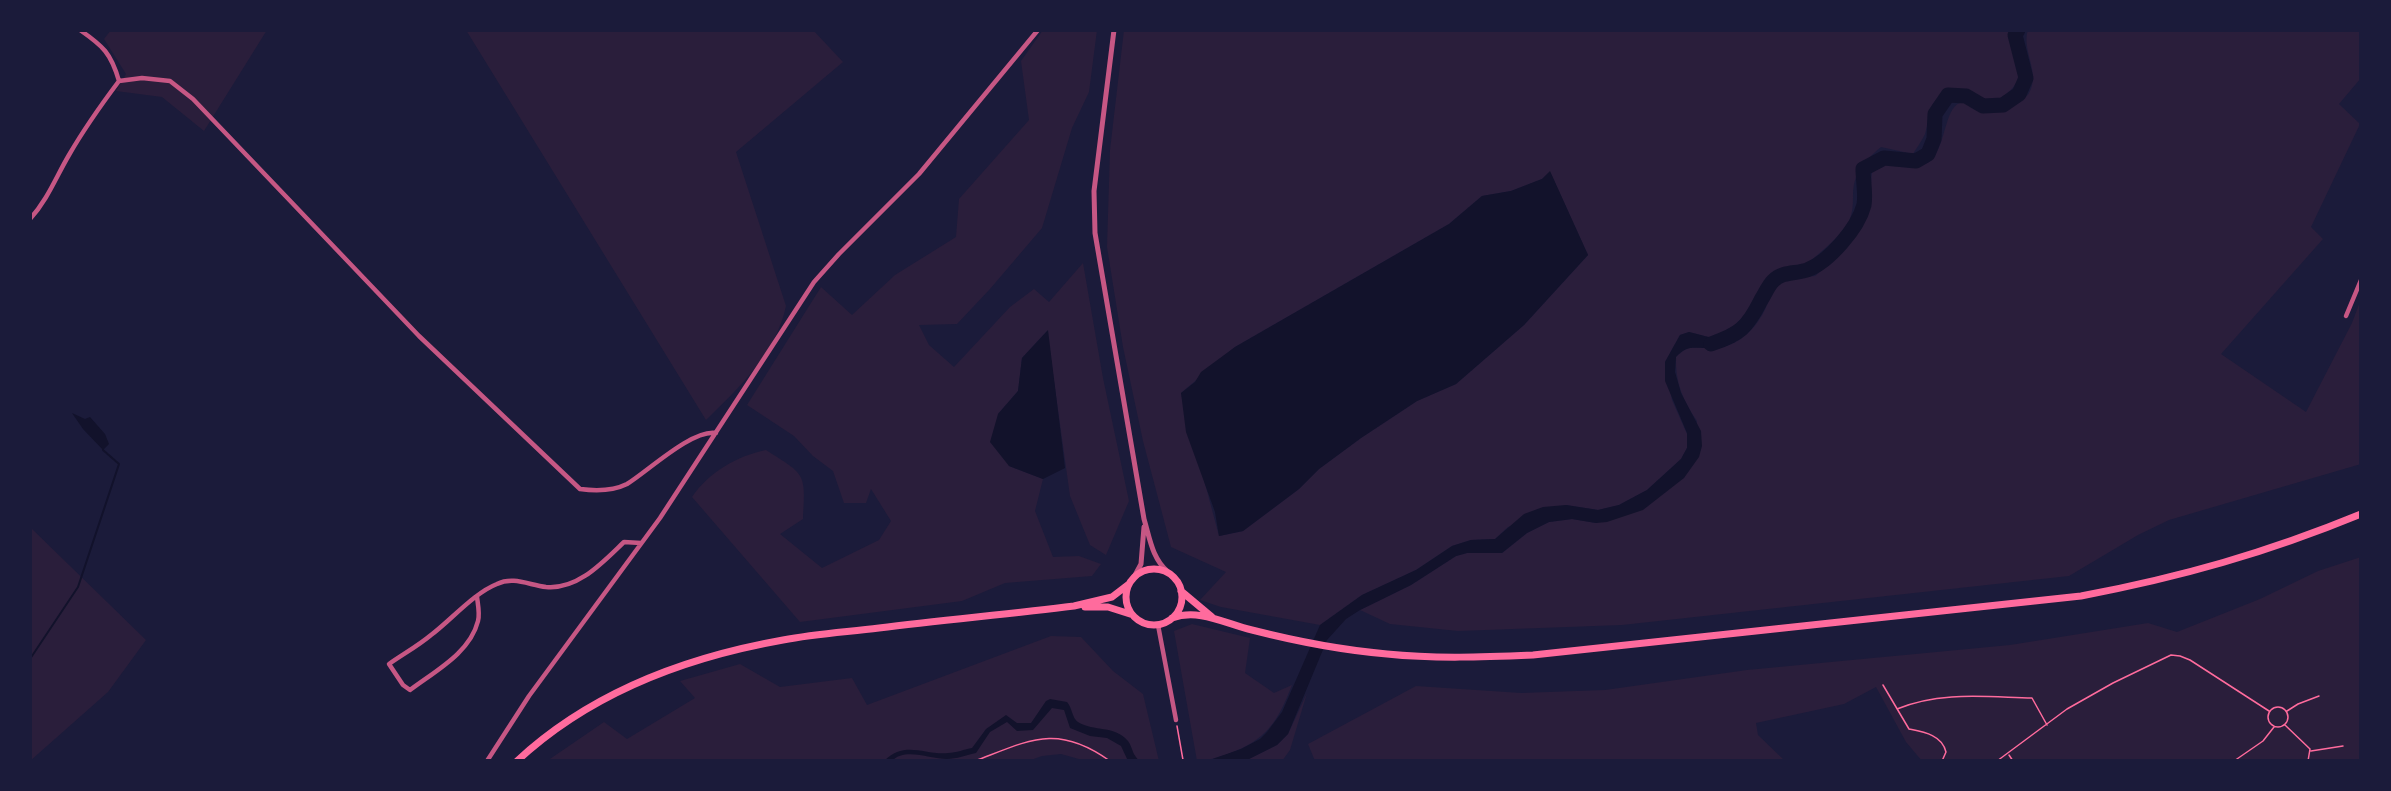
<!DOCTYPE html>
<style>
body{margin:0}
#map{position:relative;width:2391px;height:791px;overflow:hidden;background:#1b1b3a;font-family:Poppins,sans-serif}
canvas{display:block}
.frame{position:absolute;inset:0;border:32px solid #1b1b3a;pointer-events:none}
</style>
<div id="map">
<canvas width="2391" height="791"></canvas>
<div class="frame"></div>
</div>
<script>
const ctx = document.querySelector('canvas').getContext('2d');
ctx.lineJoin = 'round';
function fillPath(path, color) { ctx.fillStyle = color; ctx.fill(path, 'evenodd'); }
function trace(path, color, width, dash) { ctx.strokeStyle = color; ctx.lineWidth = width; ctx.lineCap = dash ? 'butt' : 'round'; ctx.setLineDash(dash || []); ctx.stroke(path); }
const green = new Path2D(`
 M 111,30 L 267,30 L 204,131 L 162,97 L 116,91 L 126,74 L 104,39 Z
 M 466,30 L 813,30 L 843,62 L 736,152 L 786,306 C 776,353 739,388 706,420 Z
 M 1043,30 L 1097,30 L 1089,92 L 1072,128 L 1042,228 L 990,289 L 957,324 L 919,325 L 929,345 L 954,367 L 1010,307 L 1034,289 L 1049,302 L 1083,263 L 1103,378 L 1129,501 L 1106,555 L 1090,545 L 1070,496 L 1047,331 L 1022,358 L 1018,391 L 998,414 L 1009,466 L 1043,479 L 1035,511 L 1053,557 L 1079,556 L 1101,564 L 1092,576 L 1005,583 L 962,601 L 800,622 L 692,497 C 709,472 737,456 766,450 C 805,475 806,472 803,519 L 780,534 L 822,568 L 879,540 L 891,521 L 871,489 L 866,503 L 844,503 L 833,471 L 813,456 L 794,436 L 747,405 L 821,287 L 852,315 L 895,275 L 956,237 L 959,199 L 1029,120 L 1021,61 Z
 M 1124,30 L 2012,30 L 2010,35 L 2022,73 C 2016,87 2001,104 1983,101 C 1979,100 1976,96 1972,94 C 1960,88 1946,90 1937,99 C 1927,109 1929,121 1925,134 C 1922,141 1917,147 1913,154 L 1881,147 C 1865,161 1854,171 1853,194 C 1853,204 1853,212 1849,221 C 1841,237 1816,256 1802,268 L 1787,267 L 1777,270 C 1756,296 1747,321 1716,339 L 1689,332 L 1680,335 L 1665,362 L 1672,400 L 1687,434 L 1687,448 L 1681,459 L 1647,490 L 1619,505 L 1598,510 L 1566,505 L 1508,527 L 1495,539 L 1471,540 L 1452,546 L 1416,570 L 1362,595 L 1320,625 L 1221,607 L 1200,600 L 1226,572 L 1171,547 L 1143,441 L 1123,347 L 1107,247 L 1110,150 ZM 1550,172 L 1588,255 L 1524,325 L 1456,384 L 1417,401 L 1361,438 L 1319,469 L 1299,489 L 1243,531 L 1219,536 L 1181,393 L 1235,347 L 1449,224 L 1482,196 L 1511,191 L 1542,179 Z
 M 2028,30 L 2361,30 L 2361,78 L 2339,104 L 2360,124 L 2311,227 L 2323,239 L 2221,354 L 2306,412 L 2352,323 L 2361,299 L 2361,464 L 2169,520 L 2138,535 L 2069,576 L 1622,625 L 1458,631 L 1390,624 L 1360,610 L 1411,585 L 1456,556 L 1467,553 L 1502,553 L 1527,533 L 1549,522 L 1572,519 L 1596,523 L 1684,478 L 1697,421 C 1683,401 1675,382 1676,357 C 1692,340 1700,351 1719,348 C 1750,342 1769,312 1773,283 L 1786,278 L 1815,276 L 1837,257 L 1862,228 L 1870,198 L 1872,171 L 1879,164 C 1894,163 1915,171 1929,162 C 1946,149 1944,108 1960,103 C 1978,97 1987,127 2019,102 C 2022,99 2028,96 2029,93 C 2041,73 2021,50 2028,30 Z
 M 30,527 L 146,640 L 108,692 L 30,761 Z
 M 2361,557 L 2361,761 L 1922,761 L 1906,742 L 1876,687 L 1844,704 L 1756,723 L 1758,735 L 1785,761 L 1315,761 L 1308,744 L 1416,686 L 1521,693 L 1605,690 L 1747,670 L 2010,645 L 2148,623 L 2177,632 L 2260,599 L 2318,571 Z
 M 1192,624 L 1250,638 L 1245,673 L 1274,693 L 1292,685 C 1278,721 1267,740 1228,754 C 1217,757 1208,761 1197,761 L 1174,631 Z
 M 1051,636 L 1081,637 L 1113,671 L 1143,694 L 1159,761 L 1086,761 L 1061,754 L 1042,756 L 1028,761 L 547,761 L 604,722 L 627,739 L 695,698 L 680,681 L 740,664 L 780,687 L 852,678 L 867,705 Z
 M 1307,693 L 1290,750 L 1282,761 L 1245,761 L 1277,745 L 1288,734 Z`);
const water = new Path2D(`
 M 1550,171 L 1588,255 L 1524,325 L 1456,384 L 1417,401 L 1361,438 L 1319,469 L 1299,489 L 1243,531 L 1219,536 L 1215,512 L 1186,432 L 1181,393 L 1195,382 L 1201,372 L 1235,347 L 1449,224 L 1482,196 L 1511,191 L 1542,179 Z
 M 1048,330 L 1065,468 L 1043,479 L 1009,466 L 990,442 L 998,414 L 1018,391 L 1022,358 Z
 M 1689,332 L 1716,339 L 1727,333 L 1735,342 C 1727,345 1720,348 1711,348 C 1695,349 1688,344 1676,357 L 1675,372 L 1681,393 L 1701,431 L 1702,446 L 1699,457 L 1684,478 L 1643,510 L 1607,522 L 1596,523 L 1572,519 L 1549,522 L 1527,533 L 1502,553 L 1467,553 L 1456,556 L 1411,585 L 1360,610 L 1346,619 L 1327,640 L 1288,734 L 1277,745 L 1245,761 L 1207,761 L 1241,749 L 1260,739 L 1267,732 L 1282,712 L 1320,625 L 1362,595 L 1416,570 L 1452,546 L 1471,540 L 1495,539 L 1524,514 L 1543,507 L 1566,505 L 1598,510 L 1619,505 L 1647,490 L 1681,459 L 1687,448 L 1687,433 L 1665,381 L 1665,362 L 1680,335 Z
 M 72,413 L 85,419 L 90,417 L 105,434 L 109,444 L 103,450 L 83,429 Z
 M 1050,699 L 1067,702 C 1072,707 1072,718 1078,722 C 1094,732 1115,725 1128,741 C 1133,748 1132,755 1140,761 L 1128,761 L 1121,746 L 1107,738 L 1090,736 L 1070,728 L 1064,710 L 1052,708 L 1033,730 L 1017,731 L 1007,722 L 990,732 L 976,753 C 967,755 956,759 947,759 C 930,759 905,747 892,761 L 884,761 C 905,740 923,755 948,753 C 956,753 965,749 972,748 L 986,729 L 1006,715 L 1017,723 L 1031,723 L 1046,701 Z`);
const stream = new Path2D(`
 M 30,659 L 78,587 L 119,464 L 103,450`);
const river = new Path2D(`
 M 1711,344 C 1740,334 1747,328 1761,300 C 1765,294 1768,286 1773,281 C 1783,271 1795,274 1807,270 C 1829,262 1858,228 1864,205 C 1866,194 1863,180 1863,169 L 1884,158 L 1916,161 L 1928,154 L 1934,139 L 1935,114 L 1948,95 L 1966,96 L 1983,106 L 2003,105 L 2019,94 L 2026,78 L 2015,35 L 2018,30`);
const path = new Path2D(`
 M 1883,685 L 1909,729 C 1924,732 1942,735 1946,752 L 1942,761
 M2268 717a10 10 0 1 1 20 0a10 10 0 1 1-20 0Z
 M 1897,709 C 1940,691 1986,697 2032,698 L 2047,725
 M 2287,711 L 2298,704 L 2319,696
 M 2285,725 L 2310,749 L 2308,761
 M 1177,726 L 1183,760
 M 2311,751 L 2343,746
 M 2009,755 L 2013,761
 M 975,761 C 1030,740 1057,723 1110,761
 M 1997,761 L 2067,709 L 2113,683 L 2171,655 L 2180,656 L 2190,660 L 2269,711
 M 2234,761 L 2263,741 L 2274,727`);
const minor = new Path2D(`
 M 80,30 C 103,46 111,53 119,81
 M 119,81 L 142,78 L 170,81 L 193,99 L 419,336 L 580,489 C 595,491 613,491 627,484 C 647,472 692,429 716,433
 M 30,219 C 48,199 56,177 69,155 C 84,129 101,105 119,81
 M 2346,316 L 2361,280
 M 477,597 C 478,605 480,614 478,621 C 470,653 435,671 410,690 L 403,685 L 389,664 C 403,654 418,646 431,635 C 451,620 474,593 497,584 C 513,576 529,585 546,587 C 578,590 603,562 624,542 L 641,543
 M 1158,625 L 1176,720
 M 487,761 L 529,696 L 660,518 L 814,282 L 839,254 L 919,174 L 1038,30`);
const tertiary = new Path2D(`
 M 1114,30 L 1094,191 L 1095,233 L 1144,519 C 1150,539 1152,558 1168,572
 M 1134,577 L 1141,564 L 1144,527`);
const primary = new Path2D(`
 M1126 597a28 28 0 1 1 56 0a28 28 0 1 1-56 0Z
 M 1181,591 L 1212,617
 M 1085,607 L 1108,607 L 1130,614
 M 1172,618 C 1199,608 1226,624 1252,630 C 1295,641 1342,650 1387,654 C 1435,659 1484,657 1533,655 L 2081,596 C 2181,577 2266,553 2361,514
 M 517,761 C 590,693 687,657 783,640 C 815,634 847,632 879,628 C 944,620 1009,614 1074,606 L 1112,597 L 1129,584`);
fillPath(green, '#2a1e3b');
fillPath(water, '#12122b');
trace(stream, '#12122b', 2);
trace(river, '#12122b', 15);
trace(path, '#ff6b9d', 1.5);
trace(minor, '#c65784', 4.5);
trace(tertiary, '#c65784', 5);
trace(primary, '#ff6b9d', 7);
</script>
